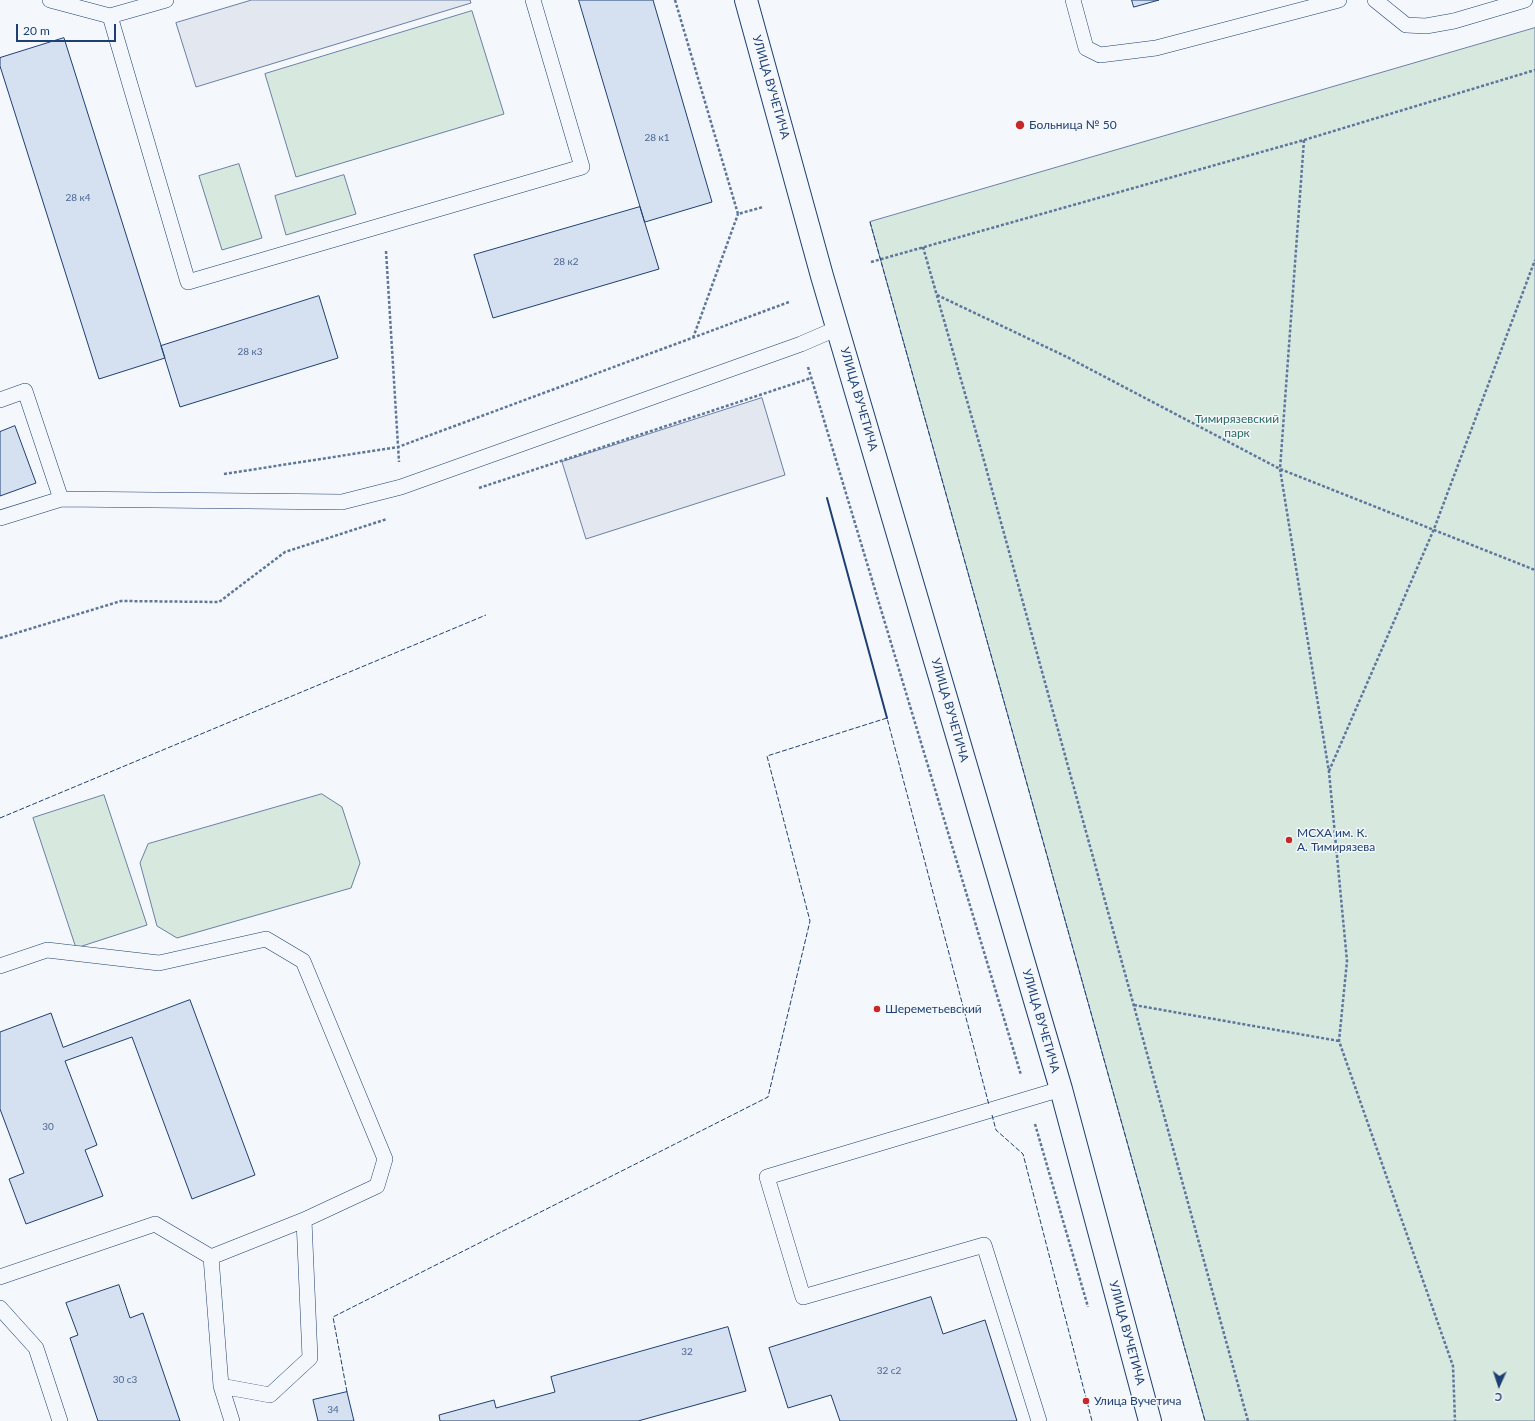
<!DOCTYPE html>
<meta charset="utf-8">
<style>
body{margin:0}
#map{position:relative;width:1535px;height:1421px;overflow:hidden;background:#f4f7fb;font-family:Lato,sans-serif}
canvas{display:block}
.north{position:absolute;left:1479px;top:1365px;width:40px;height:40px;-webkit-text-stroke:3px #f4f7fb;paint-order:stroke;rotate:183deg;font-size:11px;font-weight:700;line-height:16px;text-align:center;color:#1d3f73}
.north::after{content:'';display:block;margin:auto;width:14px;height:18px;background:#1d3f73;clip-path:polygon(50% 0,100% 100%,50% 72%,0 100%)}
.scale{position:absolute;left:16px;top:24px;width:100px;height:18px;box-sizing:border-box;border:2px solid #1d3f73;border-top:0;padding-left:5px;font-size:12px;line-height:14px;white-space:nowrap;color:#1d3f73;-webkit-text-stroke:3px #f4f7fb;paint-order:stroke}
</style>
<div id="map">
<canvas width="1535" height="1421"></canvas>
<div class="north">С</div>
<div class="scale">20 m</div>
</div>
<script>
const ctx = document.querySelector('canvas').getContext('2d');
ctx.lineJoin = 'round';
function fillPath(path, color) { ctx.fillStyle = color; ctx.fill(path, 'evenodd'); }
function trace(path, color, width, dash) { ctx.strokeStyle = color; ctx.lineWidth = width; ctx.lineCap = dash ? 'butt' : 'round'; ctx.setLineDash(dash || []); ctx.stroke(path); }
function drawText(font, color, halo, rows, align = 'center') {
  ctx.font = font + ' Lato,sans-serif'; ctx.lineWidth = 3; ctx.setLineDash([]); ctx.textBaseline = 'middle'; ctx.strokeStyle = halo; ctx.fillStyle = color; for (const [text, x, y, turn = 0] of rows) {
    ctx.save(); ctx.translate(x, y); ctx.rotate((+turn || 0) * Math.PI / 180); ctx.textAlign = isNaN(turn) ? turn : align; if (halo) ctx.strokeText(text, 0, 0); ctx.fillText(text, 0, 0); ctx.restore();
  }
}
const green = new Path2D(`
 M 472,11 L 504,114 L 296,177 L 265,74 Z
 M 1535,28 L 1535,1421 L 1205,1421 L 870,222 Z
 M 239,164 L 262,238 L 222,250 L 199,176 Z
 M 344,175 L 356,214 L 286,235 L 275,196 Z
 M 322,794 L 342,807 L 360,863 L 351,888 L 177,938 L 157,926 L 140,863 L 148,844 Z
 M 104,795 L 147,925 L 76,948 L 33,818 Z`);
const parking = new Path2D(`
 M 252,0 L 470,0 L 471,3 L 196,87 L 176,23 Z
 M 762,398 L 785,475 L 586,539 L 562,462 Z`);
const building = new Path2D(`
 M 579,0 L 653,0 L 712,202 L 645,222 Z
 M 1132,0 L 1159,0 L 1134,7 Z
 M 64,38 L 165,358 L 99,379 L 0,66 L 0,58 Z
 M 640,207 L 659,269 L 493,318 L 474,255 Z
 M 319,296 L 338,358 L 180,407 L 161,346 Z
 M 15,426 L 36,483 L 0,496 L 0,432 Z
 M 190,1000 L 255,1175 L 192,1199 L 132,1037 L 65,1061 L 97,1145 L 85,1150 L 103,1196 L 26,1224 L 9,1179 L 24,1173 L 0,1109 L 0,1032 L 51,1013 L 63,1047 Z
 M 119,1285 L 130,1318 L 143,1313 L 180,1421 L 98,1421 L 70,1338 L 78,1335 L 66,1303 Z
 M 931,1297 L 943,1334 L 985,1320 L 1017,1421 L 840,1421 L 831,1395 L 788,1408 L 769,1348 Z
 M 728,1327 L 746,1391 L 638,1421 L 440,1421 L 439,1415 L 494,1400 L 496,1408 L 555,1392 L 551,1377 Z
 M 347,1392 L 354,1421 L 318,1421 L 313,1400 Z`);
const path = new Path2D(`
 M 675,0 L 738,214 L 763,207
 M 1304,140 L 1280,469 L 1329,772 L 1347,961 L 1339,1041 L 1453,1366 L 1455,1421
 M 923,247 L 980,446 L 1248,1421
 M 386,251 L 399,462
 M 871,262 L 1304,140 L 1535,70
 M 937,295 L 1067,357 L 1280,469 L 1535,570
 M 693,338 L 738,214
 M 808,367 L 1021,1075
 M 224,474 L 398,447 L 789,302
 M 479,488 L 811,378
 M 0,638 L 121,601 L 219,602 L 285,552 L 387,519
 M 1329,771 L 1434,529 L 1535,260
 M 1134,1005 L 1339,1041
 M 1035,1124 L 1088,1307`);
const lane = new Path2D(`
 M 50,0 L 110,16 L 166,0
 M 1073,0 L 1086,48 L 1100,55 L 1156,48 L 1339,0
 M 1375,0 L 1406,25 L 1426,26 L 1454,21 L 1525,0
 M 110,16 L 188,282 L 582,167 L 533,0
 M 0,400 L 25,391 L 61,499
 M 0,518 L 61,499 L 342,502 L 401,487 L 801,344 L 838,328
 M 0,966 L 47,950 L 159,963 L 266,939 L 303,961 L 385,1159 L 377,1186 L 304,1220 L 211,1257
 M 0,1277 L 155,1224 L 211,1257 L 221,1386 L 232,1421
 M 0,1308 L 36,1348 L 60,1421
 M 221,1386 L 270,1395 L 310,1358 L 304,1220
 M 1039,1421 L 984,1245 L 803,1297 L 767,1177 L 1061,1089`);
const street = new Path2D(`
 M 746,0 L 822,276 L 1061,1089 L 1150,1421`);
const fence = new Path2D(`
 M 870,222 L 1205,1421
 M 0,818 L 486,615
 M 992,1115 L 996,1130 L 1023,1154 L 1092,1421
 M 347,1392 L 333,1317 L 768,1097 L 810,921 L 767,756 L 887,718 L 989,1105`);
const wall = new Path2D(`
 M 827,498 L 887,718`);
const markers = [
 [1020,125,5,"#c62828"],
 [1289,840,4,"#c62828"],
 [877,1009,4,"#c62828"],
 [1086,1401,4,"#c62828"]
];
const numberNames = [
 ["28 к1",657,138],
 ["28 к4",78,198],
 ["28 к2",566,262],
 ["28 к3",250,352],
 ["30",48,1127],
 ["32",687,1352],
 ["32 с2",889,1371],
 ["30 с3",125,1380],
 ["34",333,1410]
];
const streetNames = [
 ["УЛИЦА ВУЧЕТИЧА",771,87,74],
 ["УЛИЦА ВУЧЕТИЧА",859,399,74],
 ["УЛИЦА ВУЧЕТИЧА",950,710,74],
 ["УЛИЦА ВУЧЕТИЧА",1041,1021,74],
 ["УЛИЦА ВУЧЕТИЧА",1127,1333,75]
];
const poiNames = [
 ["Больница № 50",1029,125],
 ["МСХА им. К.",1297,833],
 ["А. Тимирязева",1297,847],
 ["Шереметьевский",885,1009],
 ["Улица Вучетича",1094,1401]
];
const parkNames = [
 ["Тимирязевский",1237,419],
 ["парк",1237,433]
];
fillPath(green, '#d7e8df');
trace(green, '#687fa3', 1);
fillPath(parking, '#e3e8f0');
trace(parking, '#687fa3', 1);
fillPath(building, '#d5e0f0');
trace(building, '#1d3f73', 1);
trace(lane, '#1d3f73', 16);
trace(street, '#1d3f73', 24);
trace(path, '#5e769c', 2.5, [3, 2]);
trace(lane, '#f4f7fb', 15);
trace(street, '#f4f7fb', 22);
trace(fence, '#1d3f73', 1, [5, 2]);
trace(wall, '#1d3f73', 2);
for (const [x, y, r, color] of markers) { const dot = new Path2D(); dot.arc(x, y, r, 0, 2 * Math.PI); ctx.fillStyle = color; ctx.fill(dot); trace(dot, '#f4f7fb', 1.5); }
drawText('10px', '#4b6792', null, numberNames);
drawText('12px', '#1d3f73', '#f4f7fb', streetNames);
drawText('12px', '#1d3f73', '#f4f7fb', poiNames, 'left');
drawText('12px', '#2c6c60', '#f4f7fb', parkNames);
</script>
